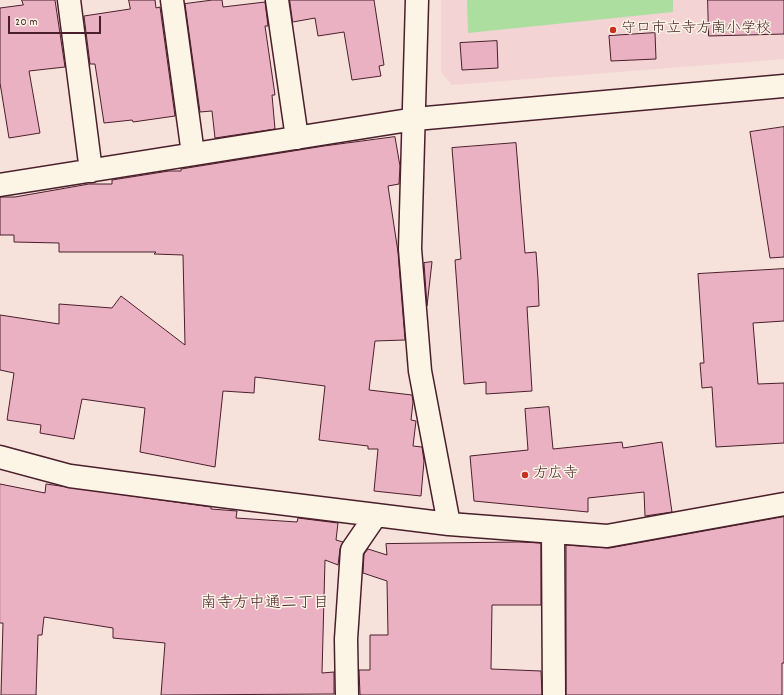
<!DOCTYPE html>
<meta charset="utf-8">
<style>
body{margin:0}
#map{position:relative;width:784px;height:695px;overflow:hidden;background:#f7e1db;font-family:Dekko,sans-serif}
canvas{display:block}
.scale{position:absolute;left:8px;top:16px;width:93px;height:18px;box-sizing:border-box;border:2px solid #4a1f2b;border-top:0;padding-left:5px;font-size:12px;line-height:14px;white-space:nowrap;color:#4a1f2b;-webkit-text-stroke:3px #fcf5e5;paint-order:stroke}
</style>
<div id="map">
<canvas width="784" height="695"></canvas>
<div class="scale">20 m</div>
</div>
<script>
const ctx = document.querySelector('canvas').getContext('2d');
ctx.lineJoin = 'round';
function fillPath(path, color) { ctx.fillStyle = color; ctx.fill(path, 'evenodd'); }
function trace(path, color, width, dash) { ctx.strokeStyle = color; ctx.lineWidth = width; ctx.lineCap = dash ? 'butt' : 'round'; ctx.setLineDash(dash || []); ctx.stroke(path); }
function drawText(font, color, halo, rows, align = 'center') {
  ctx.font = font + ' Dekko,"Klee One",sans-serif'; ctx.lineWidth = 3; ctx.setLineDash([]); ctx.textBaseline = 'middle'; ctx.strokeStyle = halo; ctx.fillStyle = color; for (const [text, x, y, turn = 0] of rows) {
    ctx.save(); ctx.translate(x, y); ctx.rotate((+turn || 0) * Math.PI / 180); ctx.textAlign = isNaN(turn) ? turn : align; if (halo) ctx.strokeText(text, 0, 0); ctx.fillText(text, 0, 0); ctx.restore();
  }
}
const built = new Path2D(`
 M 441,0 L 784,0 L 784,59 L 452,85 L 441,72 Z`);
const green = new Path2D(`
 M 467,0 L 673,0 L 673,12 L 468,33 Z`);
const building = new Path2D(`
 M 22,0 L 55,0 L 65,67 L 29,71 L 40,133 L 9,138 L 0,83 L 0,8 L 23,5 Z
 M 129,0 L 155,0 L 156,8 L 160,7 L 175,116 L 133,122 L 132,120 L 104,123 L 95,64 L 90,64 L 84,16 L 130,9 Z
 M 213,0 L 222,0 L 223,7 L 265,2 L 268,26 L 265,26 L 275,95 L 272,95 L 275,129 L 215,138 L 212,111 L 200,112 L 185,4 Z
 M 290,0 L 374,0 L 384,65 L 379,66 L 381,76 L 352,80 L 344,32 L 318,36 L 315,18 L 293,22 Z
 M 708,0 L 784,0 L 784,34 L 709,36 Z
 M 655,33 L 656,59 L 611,61 L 609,36 Z
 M 497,41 L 498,68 L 462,70 L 460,43 Z
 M 784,127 L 784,257 L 770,258 L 750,132 Z
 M 395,137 L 400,166 L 399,184 L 388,186 L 398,252 L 405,340 L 375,341 L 369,390 L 412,395 L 413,402 L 411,420 L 416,421 L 413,446 L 422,447 L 424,461 L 421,496 L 374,491 L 378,449 L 368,449 L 368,446 L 319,440 L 325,386 L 255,377 L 254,393 L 223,391 L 215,467 L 140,452 L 145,408 L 82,399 L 74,439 L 40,433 L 41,425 L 7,420 L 14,373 L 0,370 L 0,315 L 59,324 L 59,304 L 112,308 L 121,296 L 185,345 L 183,255 L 154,254 L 156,252 L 59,252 L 59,243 L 14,242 L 14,235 L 0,235 L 0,197 L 15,197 L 89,184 L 112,184 L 112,180 L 169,171 L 181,171 L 181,169 L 324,146 Z
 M 516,143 L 525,253 L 536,252 L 538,279 L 539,306 L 527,307 L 532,391 L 486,394 L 486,382 L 464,384 L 455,260 L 461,259 L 452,148 Z
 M 432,262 L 427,306 L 424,263 Z
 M 784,269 L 784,321 L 753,323 L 758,384 L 784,383 L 784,443 L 716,447 L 712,387 L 702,388 L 700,363 L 704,363 L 698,274 Z
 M 549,407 L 553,449 L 622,442 L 623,448 L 662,442 L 672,512 L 645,516 L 644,492 L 588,498 L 588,512 L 474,501 L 470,456 L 528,450 L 525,409 Z
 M 0,484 L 45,493 L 46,484 L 211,507 L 211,509 L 237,511 L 236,518 L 297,522 L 298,518 L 338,523 L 336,540 L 343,542 L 340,549 L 338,565 L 325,560 L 322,673 L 334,672 L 334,694 L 161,695 L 165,643 L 113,638 L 113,628 L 44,617 L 42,635 L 38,635 L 36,695 L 1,695 L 3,623 L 0,623 Z
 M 784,517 L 784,663 L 782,663 L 782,695 L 566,695 L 566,545 L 609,548 Z
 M 519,542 L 541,543 L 541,605 L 492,605 L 491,669 L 541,671 L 542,695 L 360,695 L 359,670 L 370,670 L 370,635 L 388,635 L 387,581 L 363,573 L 364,554 L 368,549 L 387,555 L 386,544 Z`);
const street = new Path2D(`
 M 69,0 L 91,171
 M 172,0 L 193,154
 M 277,0 L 297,138
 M 417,0 L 410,249 L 420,371 L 449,524
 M 0,185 L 415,119 L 784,86
 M 0,457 L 70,476 L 222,496 L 449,524 L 607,536 L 784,504
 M 553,532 L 554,695
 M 347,695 L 346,639 L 352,550 L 376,515`);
const markers = [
 [613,30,4,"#c8321e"],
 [525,475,4,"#c8321e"]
];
const poiNames = [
 ["守口市立寺方南小学校",621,30],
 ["方広寺",533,475]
];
const neighbourhoodNames = [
 ["南寺方中通二丁目",265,605]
];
fillPath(built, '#f3d3d4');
fillPath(green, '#acde9f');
fillPath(building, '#eab1c3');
trace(building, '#4a1f2b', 1);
trace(street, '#4a1f2b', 25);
trace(street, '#fcf5e5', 22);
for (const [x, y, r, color] of markers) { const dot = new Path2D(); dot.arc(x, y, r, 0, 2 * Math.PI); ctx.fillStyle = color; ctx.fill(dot); trace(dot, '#fcf5e5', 1.5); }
drawText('15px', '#4a1f2b', '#fcf5e5', poiNames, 'left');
drawText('16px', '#4a1f2b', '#fcf5e5', neighbourhoodNames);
</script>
